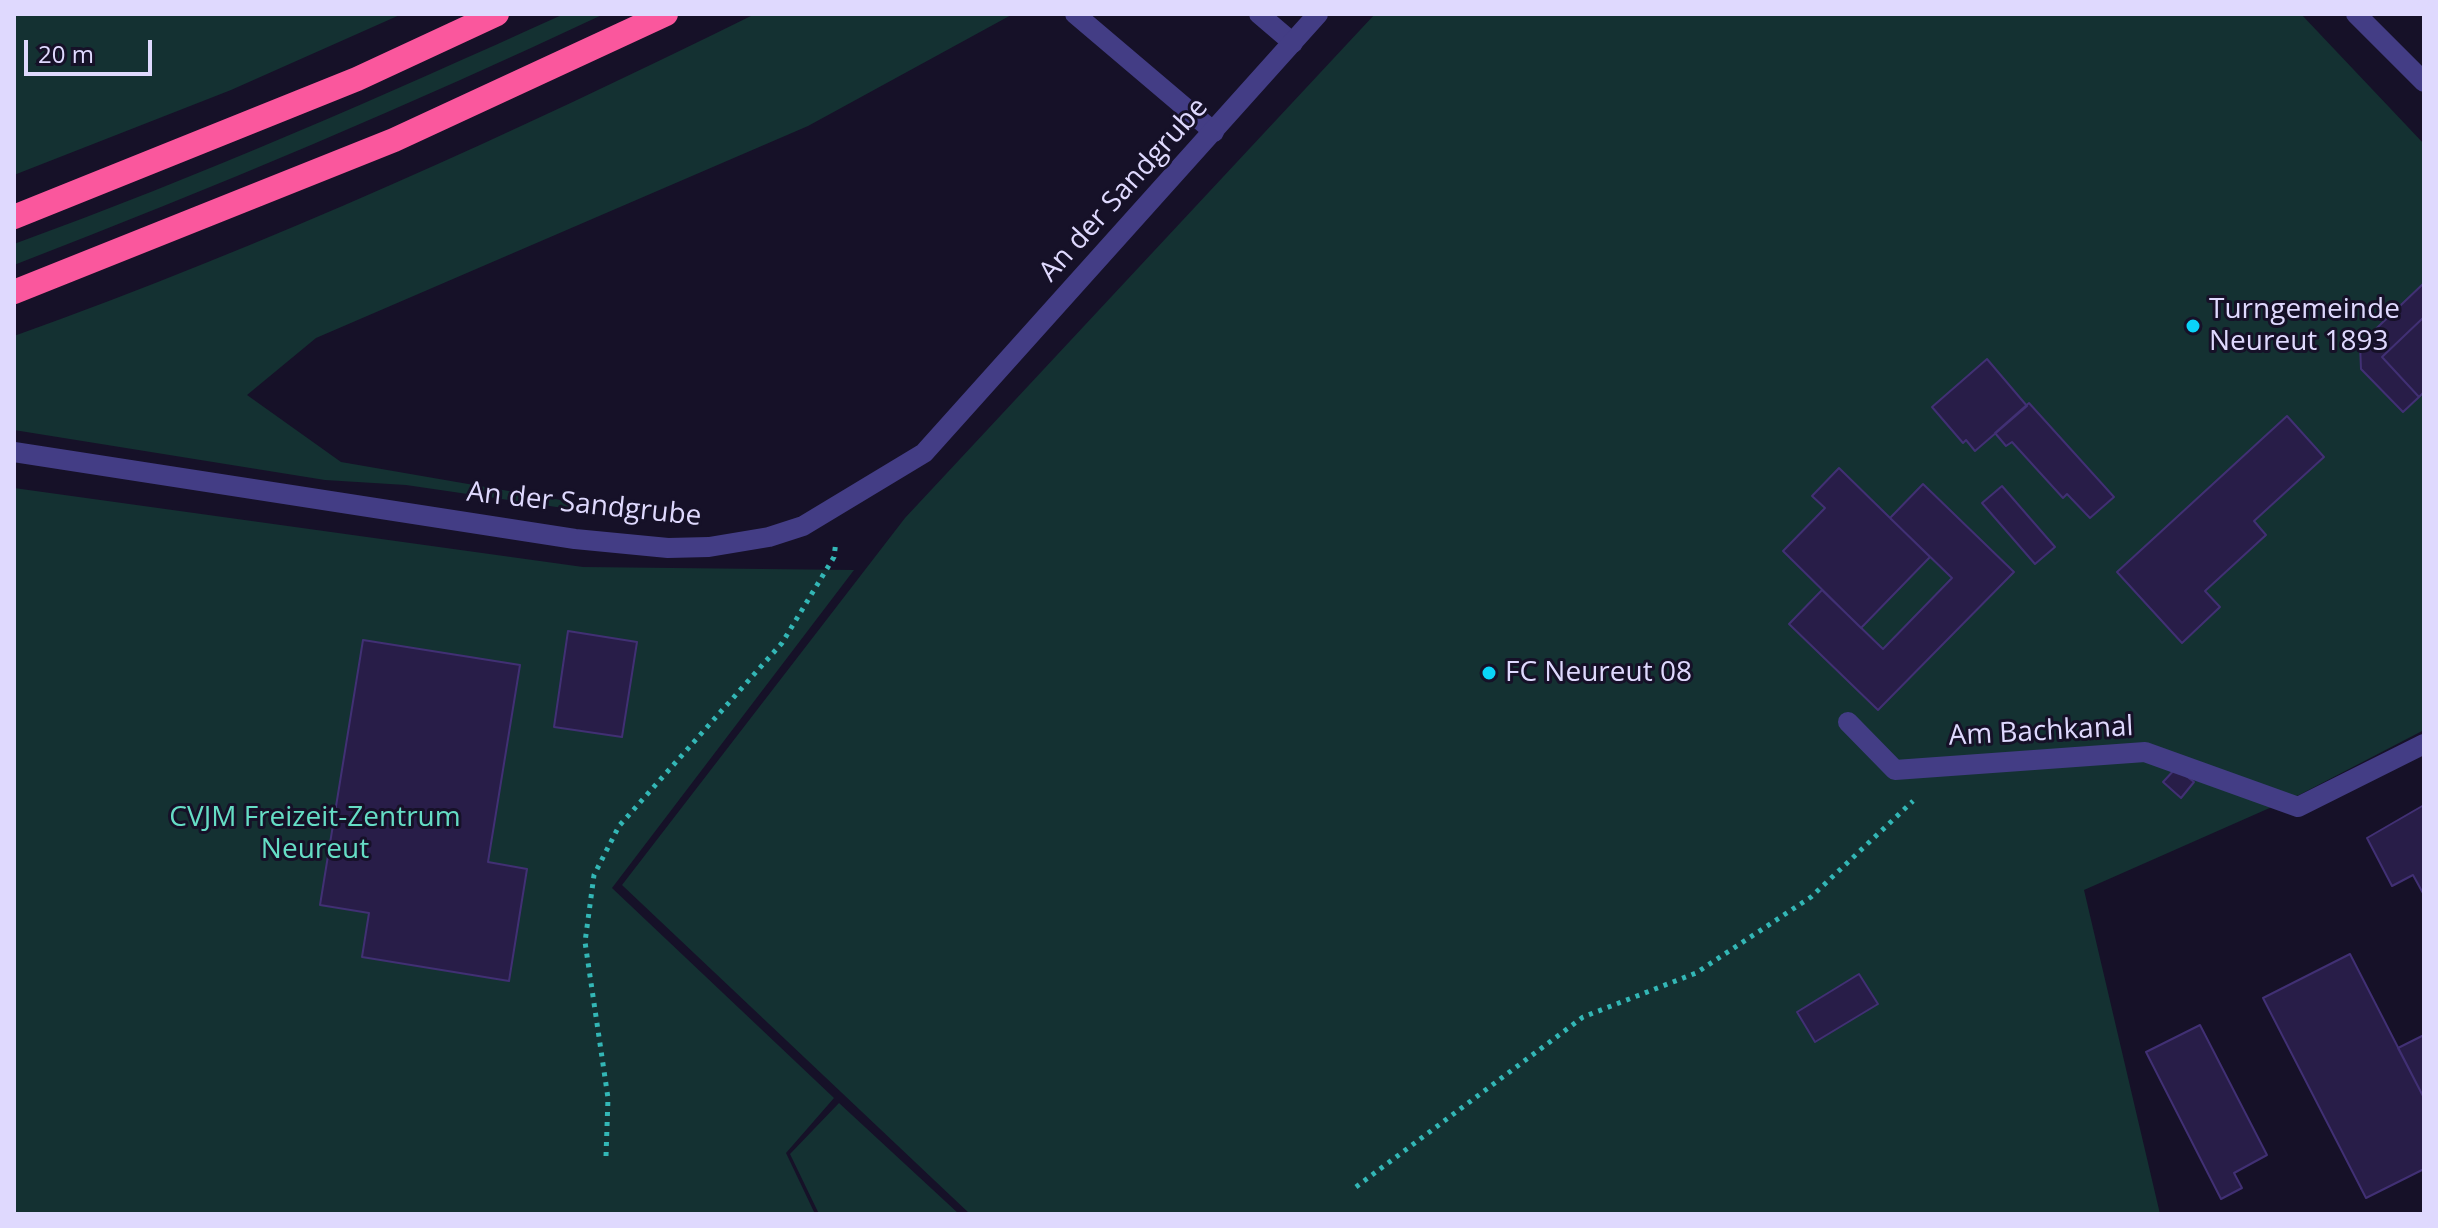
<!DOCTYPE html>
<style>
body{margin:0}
#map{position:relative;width:2438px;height:1228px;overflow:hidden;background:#161128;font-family:"Open Sans",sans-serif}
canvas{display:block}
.frame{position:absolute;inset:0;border:16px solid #dfd9fe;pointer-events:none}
.scale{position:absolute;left:24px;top:40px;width:128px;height:36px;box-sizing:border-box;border:4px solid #dfd9fe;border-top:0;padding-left:10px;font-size:24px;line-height:28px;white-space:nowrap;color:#dfd9fe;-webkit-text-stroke:6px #161128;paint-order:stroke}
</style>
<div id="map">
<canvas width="2438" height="1228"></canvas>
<div class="frame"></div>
<div class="scale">20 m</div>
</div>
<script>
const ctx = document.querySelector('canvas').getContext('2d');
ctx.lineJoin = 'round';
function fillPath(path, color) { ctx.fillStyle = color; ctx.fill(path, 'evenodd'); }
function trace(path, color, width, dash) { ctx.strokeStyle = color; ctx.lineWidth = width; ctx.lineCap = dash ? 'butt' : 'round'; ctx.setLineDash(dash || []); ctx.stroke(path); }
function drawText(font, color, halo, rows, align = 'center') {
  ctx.font = font + ' "Open Sans",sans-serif'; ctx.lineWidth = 6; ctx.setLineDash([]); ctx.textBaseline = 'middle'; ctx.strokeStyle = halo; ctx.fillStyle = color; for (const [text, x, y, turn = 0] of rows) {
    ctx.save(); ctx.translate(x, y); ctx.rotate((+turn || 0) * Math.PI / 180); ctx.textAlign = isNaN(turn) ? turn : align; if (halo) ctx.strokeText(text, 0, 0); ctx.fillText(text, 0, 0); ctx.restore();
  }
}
const green = new Path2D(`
 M 14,14 L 402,14 L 231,90 L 14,175 Z
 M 564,14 L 604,14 C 411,105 214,188 14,265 L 14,244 C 201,176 383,96 564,14 Z
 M 755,14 L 1013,14 L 808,126 L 316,338 L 247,395 L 341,462 L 578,503 L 577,510 L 406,485 L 325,480 L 14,430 L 14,336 C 268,245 514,133 755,14 Z
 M 1375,14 L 2301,14 L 2424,144 L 2424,730 L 2299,795 L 2084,890 L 2160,1214 L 970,1214 L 622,885 L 905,518 Z
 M 14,488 L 583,567 L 854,570 L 612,888 L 834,1098 L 786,1153 L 815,1214 L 14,1214 Z
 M 839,1103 L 959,1214 L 819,1214 L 790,1154 Z`);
const building = new Path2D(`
 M 2424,283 L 2424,317 L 2382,357 L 2419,397 L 2403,412 L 2361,369 L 2360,344 Z
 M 2424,317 L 2424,392 L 2419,397 L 2382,357 Z
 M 1987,359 L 2027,406 L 1975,451 L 1966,440 L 1963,443 L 1932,407 Z
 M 2029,403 L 2114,497 L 2090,518 L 2067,494 L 2063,498 L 2012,442 L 2006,446 L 1995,433 Z
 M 2287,416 L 2324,457 L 2254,521 L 2266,535 L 2205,591 L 2220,607 L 2182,643 L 2117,572 Z
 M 1839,468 L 1930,557 L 1861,628 L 1783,551 L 1825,508 L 1812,496 Z
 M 1923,484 L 2014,572 L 1878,710 L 1789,624 L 1822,590 L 1883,649 L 1952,578 L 1890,518 Z
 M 2002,486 L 2055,547 L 2035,564 L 1982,503 Z
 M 568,631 L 637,642 L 622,737 L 554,727 Z
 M 363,640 L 520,665 L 488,862 L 527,869 L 509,981 L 362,957 L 369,913 L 320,905 Z
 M 2176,768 L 2194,782 L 2181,798 L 2163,782 Z
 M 2424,805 L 2424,895 L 2413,875 L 2392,886 L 2367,838 Z
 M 2350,954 L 2424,1098 L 2424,1169 L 2366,1198 L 2263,998 Z
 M 1859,974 L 1878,1004 L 1815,1042 L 1797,1012 Z
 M 2200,1025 L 2267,1155 L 2234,1173 L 2242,1188 L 2221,1199 L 2146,1052 Z
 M 2424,1035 L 2424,1098 L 2398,1048 Z`);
const path = new Path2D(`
 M 606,1156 L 608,1098 L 585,942 L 594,875 L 619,826 L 782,643 L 834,557 L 836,541
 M 1356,1187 L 1583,1017 L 1696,973 L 1811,897 L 1913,801`);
const lane = new Path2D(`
 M 1075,14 L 1214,132
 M 1259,14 L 1293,43
 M 1848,722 L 1895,770 L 2145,752 L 2298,807 L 2424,744`);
const street = new Path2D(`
 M 2356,14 L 2424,82
 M 14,452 L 575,539 L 668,548 L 709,547 L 769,537 L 803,526 L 924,453 L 1318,14`);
const highway = new Path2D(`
 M 14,217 L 357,79 L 497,14
 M 14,292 L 394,140 L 666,14`);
const markers = [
 [2193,326,8,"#0ad4f8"],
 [1489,673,8,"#0ad4f8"]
];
const streetNames = [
 ["An der Sandgrube",1124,190,-48],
 ["An der Sandgrube",584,505,6],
 ["Am Bachkanal",2041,732,-3]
];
const poiNames = [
 ["Turngemeinde",2209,310],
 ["Neureut 1893",2209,342],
 ["FC Neureut 08",1505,673]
];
const parkNames = [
 ["CVJM Freizeit-Zentrum",315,818],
 ["Neureut",315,850]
];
fillPath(green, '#143132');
fillPath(building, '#281d48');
trace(building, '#413074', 2);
trace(path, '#33b7b6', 5, [4, 6]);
trace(lane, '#433d85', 20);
trace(street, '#433d85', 20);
trace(highway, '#fa579d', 24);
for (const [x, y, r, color] of markers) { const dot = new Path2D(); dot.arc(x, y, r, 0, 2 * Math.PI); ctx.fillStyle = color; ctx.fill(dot); trace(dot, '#161128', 3); }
drawText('28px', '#dfd9fe', '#161128', streetNames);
drawText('28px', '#dfd9fe', '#161128', poiNames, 'left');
drawText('28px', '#65ddc5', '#161128', parkNames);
</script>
